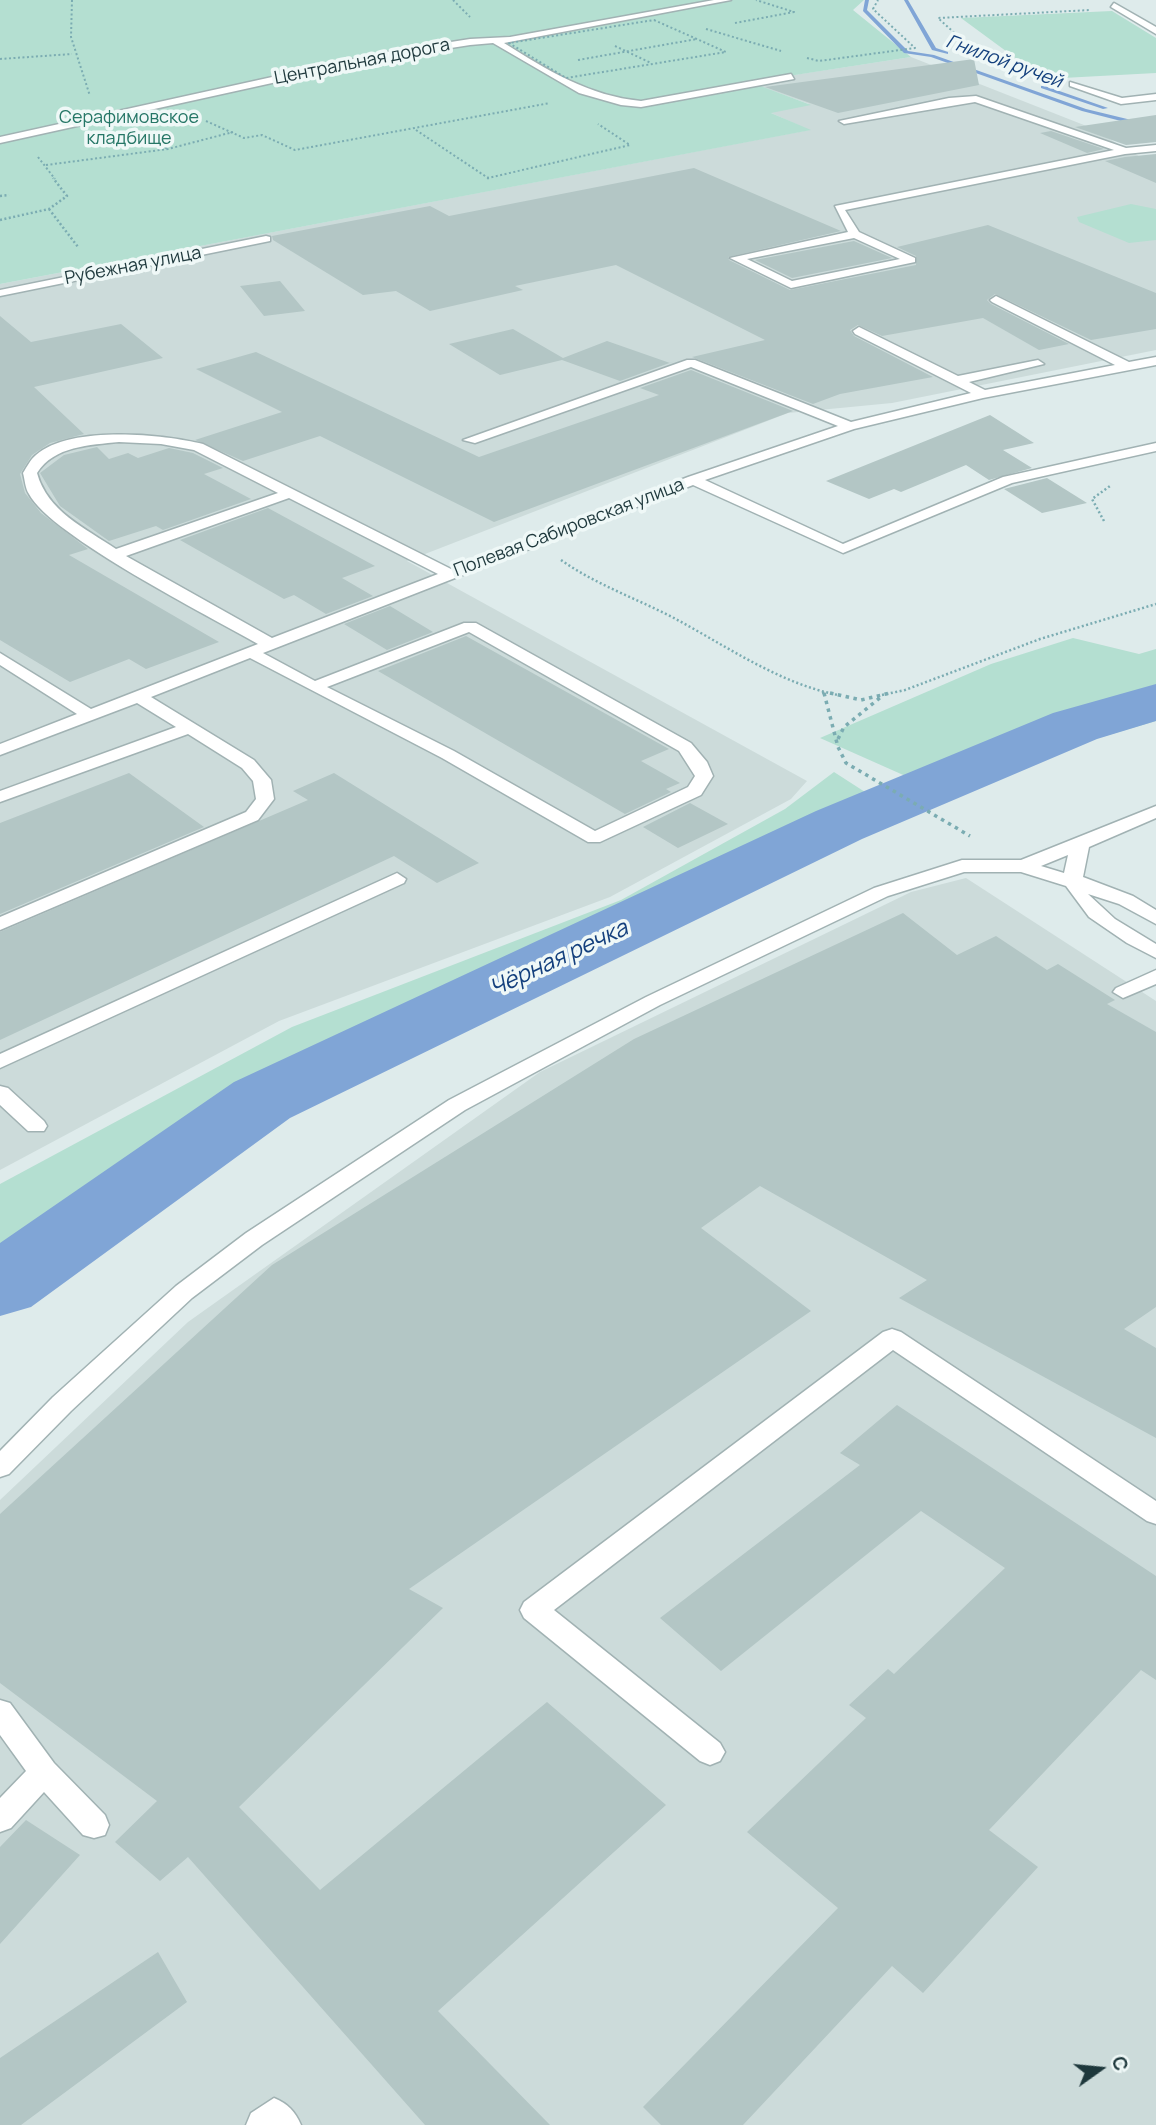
<!DOCTYPE html>
<meta charset="utf-8">
<style>
body{margin:0}
#map{position:relative;width:1156px;height:2125px;overflow:hidden;background:#deebeb;font-family:Manrope,sans-serif}
canvas{display:block}
.north{position:absolute;left:1065px;top:2034px;width:70px;height:70px;-webkit-text-stroke:5px #eff8f7;paint-order:stroke;rotate:75deg;font-size:19px;font-weight:700;line-height:28px;text-align:center;color:#1e383c}
.north::after{content:'';display:block;margin:auto;width:24px;height:32px;background:#1e383c;clip-path:polygon(50% 0,100% 100%,50% 72%,0 100%)}
</style>
<div id="map">
<canvas width="1156" height="2125"></canvas>
<div class="north">С</div>
</div>
<script>
const ctx = document.querySelector('canvas').getContext('2d');
ctx.lineJoin = 'round';
function fillPath(path, color) { ctx.fillStyle = color; ctx.fill(path, 'evenodd'); }
function trace(path, color, width, dash) { ctx.strokeStyle = color; ctx.lineWidth = width; ctx.lineCap = dash ? 'butt' : 'round'; ctx.setLineDash(dash || []); ctx.stroke(path); }
function drawText(font, color, halo, rows, align = 'center') {
  ctx.font = font + ' Manrope,sans-serif'; ctx.lineWidth = 7; ctx.setLineDash([]); ctx.textBaseline = 'middle'; ctx.strokeStyle = halo; ctx.fillStyle = color; for (const [text, x, y, turn = 0] of rows) {
    ctx.save(); ctx.translate(x, y); ctx.rotate((+turn || 0) * Math.PI / 180); ctx.textAlign = isNaN(turn) ? turn : align; if (halo) ctx.strokeText(text, 0, 0); ctx.fillText(text, 0, 0); ctx.restore();
  }
}
const built = new Path2D(`
 M 911,57 L 1089,127 L 1156,166 L 1156,350 L 892,403 L 788,413 L 407,561 L 807,781 L 791,799 L 610,897 L 279,1021 L 0,1170 L 0,284 L 809,130 L 769,112 L 809,104 L 748,82 Z
 M 966,878 L 1156,1001 L 1156,2125 L 0,2125 L 0,1500 L 188,1322 L 540,1072 L 911,892 Z`);
const green = new Path2D(`
 M 0,0 L 864,0 L 853,10 L 911,57 L 750,82 L 811,105 L 771,113 L 811,130 L 0,284 Z
 M 1112,11 L 1156,38 L 1156,73 L 1044,79 L 961,18 Z
 M 1131,204 L 1156,209 L 1156,240 L 1129,243 L 1079,222 L 1077,217 Z
 M 1073,638 L 1139,654 L 1156,649 L 1156,721 L 1095,739 L 946,794 L 820,738 L 991,664 Z
 M 834,772 L 879,801 L 257,1092 L 0,1270 L 0,1184 L 292,1027 L 621,900 L 785,809 Z`);
const stream = new Path2D(`
 M 865,0 L 869,0 L 867,10 L 908,51 L 934,55 L 1086,109 L 1156,126 L 1156,130 L 1082,111 L 931,57 L 904,53 L 863,11 Z
 M 904,0 L 908,0 L 936,48 L 948,52 L 948,54 L 932,50 Z
 M 1041,86 L 1045,86 L 1108,108 L 1103,109 L 1041,88 Z`);
const river = new Path2D(`
 M 1156,684 L 1156,721 L 1097,739 L 862,839 L 290,1118 L 31,1307 L 0,1316 L 0,1243 L 234,1082 L 816,811 L 1053,713 Z`);
const building = new Path2D(`
 M 974,59 L 979,85 L 838,113 L 765,87 Z
 M 1156,115 L 1156,142 L 1126,145 L 1075,127 Z
 M 1051,131 L 1104,149 L 1087,153 L 1040,133 Z
 M 1156,154 L 1156,183 L 1105,161 L 1125,157 Z
 M 694,168 L 841,231 L 728,257 L 729,260 L 790,290 L 916,265 L 916,256 L 897,247 L 988,225 L 1156,293 L 1156,329 L 1091,340 L 995,294 L 987,300 L 991,304 L 1069,344 L 1039,350 L 983,318 L 882,336 L 858,325 L 850,330 L 854,336 L 933,377 L 840,394 L 813,404 L 692,357 L 765,340 L 616,265 L 515,286 L 523,290 L 430,311 L 396,291 L 363,295 L 273,240 L 272,236 L 430,206 L 449,216 Z
 M 854,241 L 892,258 L 792,278 L 755,260 Z
 M 280,281 L 305,311 L 264,316 L 240,286 Z
 M 0,316 L 31,342 L 121,324 L 163,358 L 34,387 L 84,434 L 50,443 L 32,455 L 20,474 L 25,493 L 41,513 L 88,549 L 69,555 L 219,642 L 146,669 L 129,659 L 70,682 L 0,640 Z
 M 513,329 L 563,358 L 607,341 L 670,363 L 675,361 L 620,381 L 562,360 L 500,375 L 449,344 Z
 M 256,352 L 479,457 L 659,395 L 640,388 L 691,370 L 793,411 L 494,522 L 320,436 L 243,461 L 195,440 L 282,412 L 196,369 Z
 M 990,415 L 1034,443 L 1003,450 L 1032,468 L 989,480 L 966,465 L 901,492 L 894,489 L 869,499 L 826,481 Z
 M 97,447 L 109,459 L 128,453 L 138,458 L 169,448 L 193,453 L 223,468 L 204,474 L 251,499 L 163,530 L 156,526 L 109,541 L 60,506 L 40,473 L 64,455 Z
 M 1047,478 L 1087,503 L 1042,513 L 1004,489 Z
 M 268,508 L 375,566 L 342,578 L 373,596 L 326,614 L 294,595 L 284,599 L 180,540 Z
 M 390,606 L 433,632 L 387,650 L 344,624 Z
 M 466,636 L 669,749 L 641,761 L 680,783 L 666,789 L 671,792 L 625,814 L 378,671 Z
 M 129,773 L 204,827 L 0,914 L 0,823 Z
 M 334,773 L 479,863 L 437,883 L 394,856 L 0,1040 L 0,932 L 308,800 L 293,791 Z
 M 690,803 L 728,824 L 678,848 L 643,827 Z
 M 903,913 L 957,955 L 996,936 L 1047,970 L 1058,964 L 1115,1000 L 1107,1004 L 1156,1032 L 1156,1307 L 1124,1329 L 1156,1348 L 1156,1438 L 899,1298 L 927,1280 L 760,1186 L 701,1228 L 811,1311 L 409,1589 L 443,1608 L 239,1807 L 320,1890 L 547,1702 L 666,1805 L 438,2011 L 550,2125 L 425,2125 L 188,1857 L 160,1881 L 115,1842 L 157,1801 L 0,1683 L 0,1514 L 272,1265 L 634,1039 Z
 M 897,1405 L 1156,1576 L 1156,1680 L 1141,1670 L 989,1830 L 1038,1867 L 923,1993 L 892,1966 L 743,2125 L 661,2125 L 643,2107 L 838,1908 L 747,1832 L 866,1718 L 849,1705 L 888,1669 L 894,1674 L 1005,1568 L 921,1511 L 721,1671 L 660,1618 L 860,1465 L 840,1453 Z
 M 26,1820 L 80,1855 L 0,1944 L 0,1847 Z
 M 158,1952 L 187,2002 L 21,2125 L 0,2125 L 0,2058 Z`);
const pathFar2 = new Path2D(`
 M 72,0 L 71,37 L 90,96
 M 453,0 L 470,17
 M 654,20 L 726,52 L 566,78 L 509,43 Z
 M 735,23 L 794,12 L 756,0
 M 706,29 L 781,51
 M 615,46 L 651,63
 M 981,57 L 938,18 L 1090,10
 M 807,58 L 819,61 L 915,48 L 873,9 L 878,0
 M 0,59 L 72,54
 M 578,60 L 697,39
 M 206,121 L 244,138 L 262,135 L 295,150 L 550,103
 M 416,130 L 488,178 L 630,145 L 598,124
 M 141,135 L 168,149
 M 38,157 L 55,179
 M 46,165 L 168,149 L 233,132`);
const pathFar1 = new Path2D(`
 M 487,178 L 490,178
 M 0,196 L 9,195
 M 49,209 L 78,247
 M 0,220 L 49,209 L 67,196 L 53,178
 M 1104,521 L 1092,499 L 1110,486
 M 561,560 C 595,584 635,598 672,617 C 725,645 778,683 838,695
 M 823,692 L 824,695
 M 882,695 L 905,690 L 1040,639 L 1156,604`);
const path = new Path2D(`
 M 824,693 L 838,747 L 846,763 L 970,836
 M 830,693 L 861,700 L 890,693
 M 838,739 L 844,727 L 881,697`);
const minor = new Path2D(`
 M 714,0 L 731,0 L 504,43 C 547,70 589,96 641,101 L 791,74 L 794,79 L 641,107 L 621,105 L 579,93 L 493,43 L 470,45 L 381,59 L 0,143 L 0,137 L 381,53 L 470,39 L 510,37 Z
 M 1114,3 L 1156,27 L 1156,34 L 1111,7 Z
 M 1070,82 L 1122,98 L 1156,94 L 1156,100 L 1121,104 L 1070,86 Z
 M 976,96 L 1126,148 L 1156,145 L 1156,151 L 1125,154 L 845,210 L 859,232 L 915,258 L 915,262 L 791,288 L 730,258 L 848,232 L 835,206 L 1114,150 L 975,102 L 844,124 L 839,121 L 949,98 ZM 854,238 L 900,259 L 792,281 L 747,259 Z
 M 266,236 L 270,237 L 270,241 L 0,296 L 0,290 Z
 M 996,296 L 1129,362 L 1156,357 L 1156,365 L 983,398 L 854,429 L 705,480 L 843,544 L 1003,477 L 1156,443 L 1156,451 L 1012,483 L 843,553 L 693,485 L 263,653 L 315,681 L 464,623 L 476,623 L 691,743 L 707,762 L 713,776 L 701,795 L 600,842 L 588,842 L 442,758 L 250,658 L 151,697 L 254,760 L 271,780 L 274,799 L 258,820 L 0,930 L 0,917 L 246,812 L 256,799 L 253,781 L 242,768 L 188,734 L 0,802 L 0,791 L 176,727 L 137,703 L 0,755 L 0,744 L 77,714 L 0,665 L 0,653 L 91,709 L 258,644 C 211,617 51,536 29,494 C 25,488 25,480 23,473 C 27,467 30,460 36,455 C 70,425 162,434 203,444 L 451,569 L 688,477 L 838,426 L 691,367 L 475,443 L 463,440 L 687,360 L 695,360 L 851,422 L 971,393 L 855,334 L 853,331 L 859,327 L 958,376 L 1038,360 L 1044,364 L 969,382 L 985,390 L 1115,365 L 992,302 L 990,300 ZM 119,442 L 161,444 L 194,450 L 278,493 L 116,549 C 85,528 47,511 37,473 C 54,446 90,445 119,442 ZM 289,498 L 438,574 L 272,638 L 126,556 ZM 469,632 L 679,751 L 695,776 L 688,787 L 595,831 L 454,751 L 327,687 Z
 M 1156,806 L 1156,818 L 1089,847 L 1083,877 L 1133,896 L 1156,910 L 1156,924 L 1119,904 L 1088,894 L 1115,919 L 1156,944 L 1156,958 L 1127,943 L 1089,917 L 1066,886 L 1021,872 L 964,872 L 888,896 L 660,1005 L 465,1110 L 262,1245 L 192,1298 L 71,1411 L 9,1474 L 0,1477 L 0,1451 L 53,1397 L 176,1286 L 246,1233 L 449,1100 L 646,997 L 874,888 L 962,860 L 1021,860 ZM 1068,855 L 1064,873 L 1041,866 Z
 M 397,873 L 406,879 L 404,883 L 0,1068 L 0,1054 Z
 M 1156,970 L 1156,984 L 1123,998 L 1113,992 L 1116,988 Z
 M 0,1086 L 8,1088 L 44,1121 L 47,1126 L 44,1131 L 28,1131 L 0,1105 Z
 M 892,1329 L 901,1332 L 1156,1501 L 1156,1524 L 1147,1521 L 893,1350 L 554,1610 L 720,1743 L 725,1752 L 720,1761 L 710,1765 L 700,1761 L 524,1618 L 520,1610 L 524,1602 L 883,1332 Z
 M 0,1700 L 10,1703 L 54,1763 L 105,1815 L 109,1825 L 105,1835 L 94,1838 L 83,1835 L 44,1792 L 11,1828 L 0,1832 L 0,1798 L 26,1771 L 0,1735 Z
 M 274,2098 C 288,2104 295,2111 301,2125 L 246,2125 L 251,2113 Z`);
const farStreetnames = [
 ["Центральная дорога",362,62,-11],
 ["Рубежная улица",133,266,-11],
 ["Полевая Сабировская улица",569,528,-21]
];
const farParknames = [
 ["Серафимовское",129,118],
 ["кладбище",129,139]
];
const farWaternames = [
 ["Гнилой ручей",1004,62,20]
];
const waterNames = [
 ["Чёрная речка",559,959,-25]
];
fillPath(built, '#ccdbda');
fillPath(green, '#b4dfd1');
fillPath(stream, '#80a5d6');
fillPath(river, '#80a5d6');
fillPath(building, '#b3c6c5');
trace(minor, '#a1b2b3', 3);
trace(pathFar2, '#7bacb2', 2, [2, 2.5]);
trace(pathFar1, '#7bacb2', 2.5, [2, 2.5]);
trace(path, '#7bacb2', 3.5, [3.5, 4.5]);
fillPath(minor, '#fff');
drawText('18px', '#1e383c', '#eff8f7', farStreetnames);
drawText('18px', '#257666', '#eff8f7', farParknames);
drawText('italic 19px', '#14407d', '#eff8f7', farWaternames);
drawText('italic 23px', '#14407d', '#eff8f7', waterNames);
</script>
